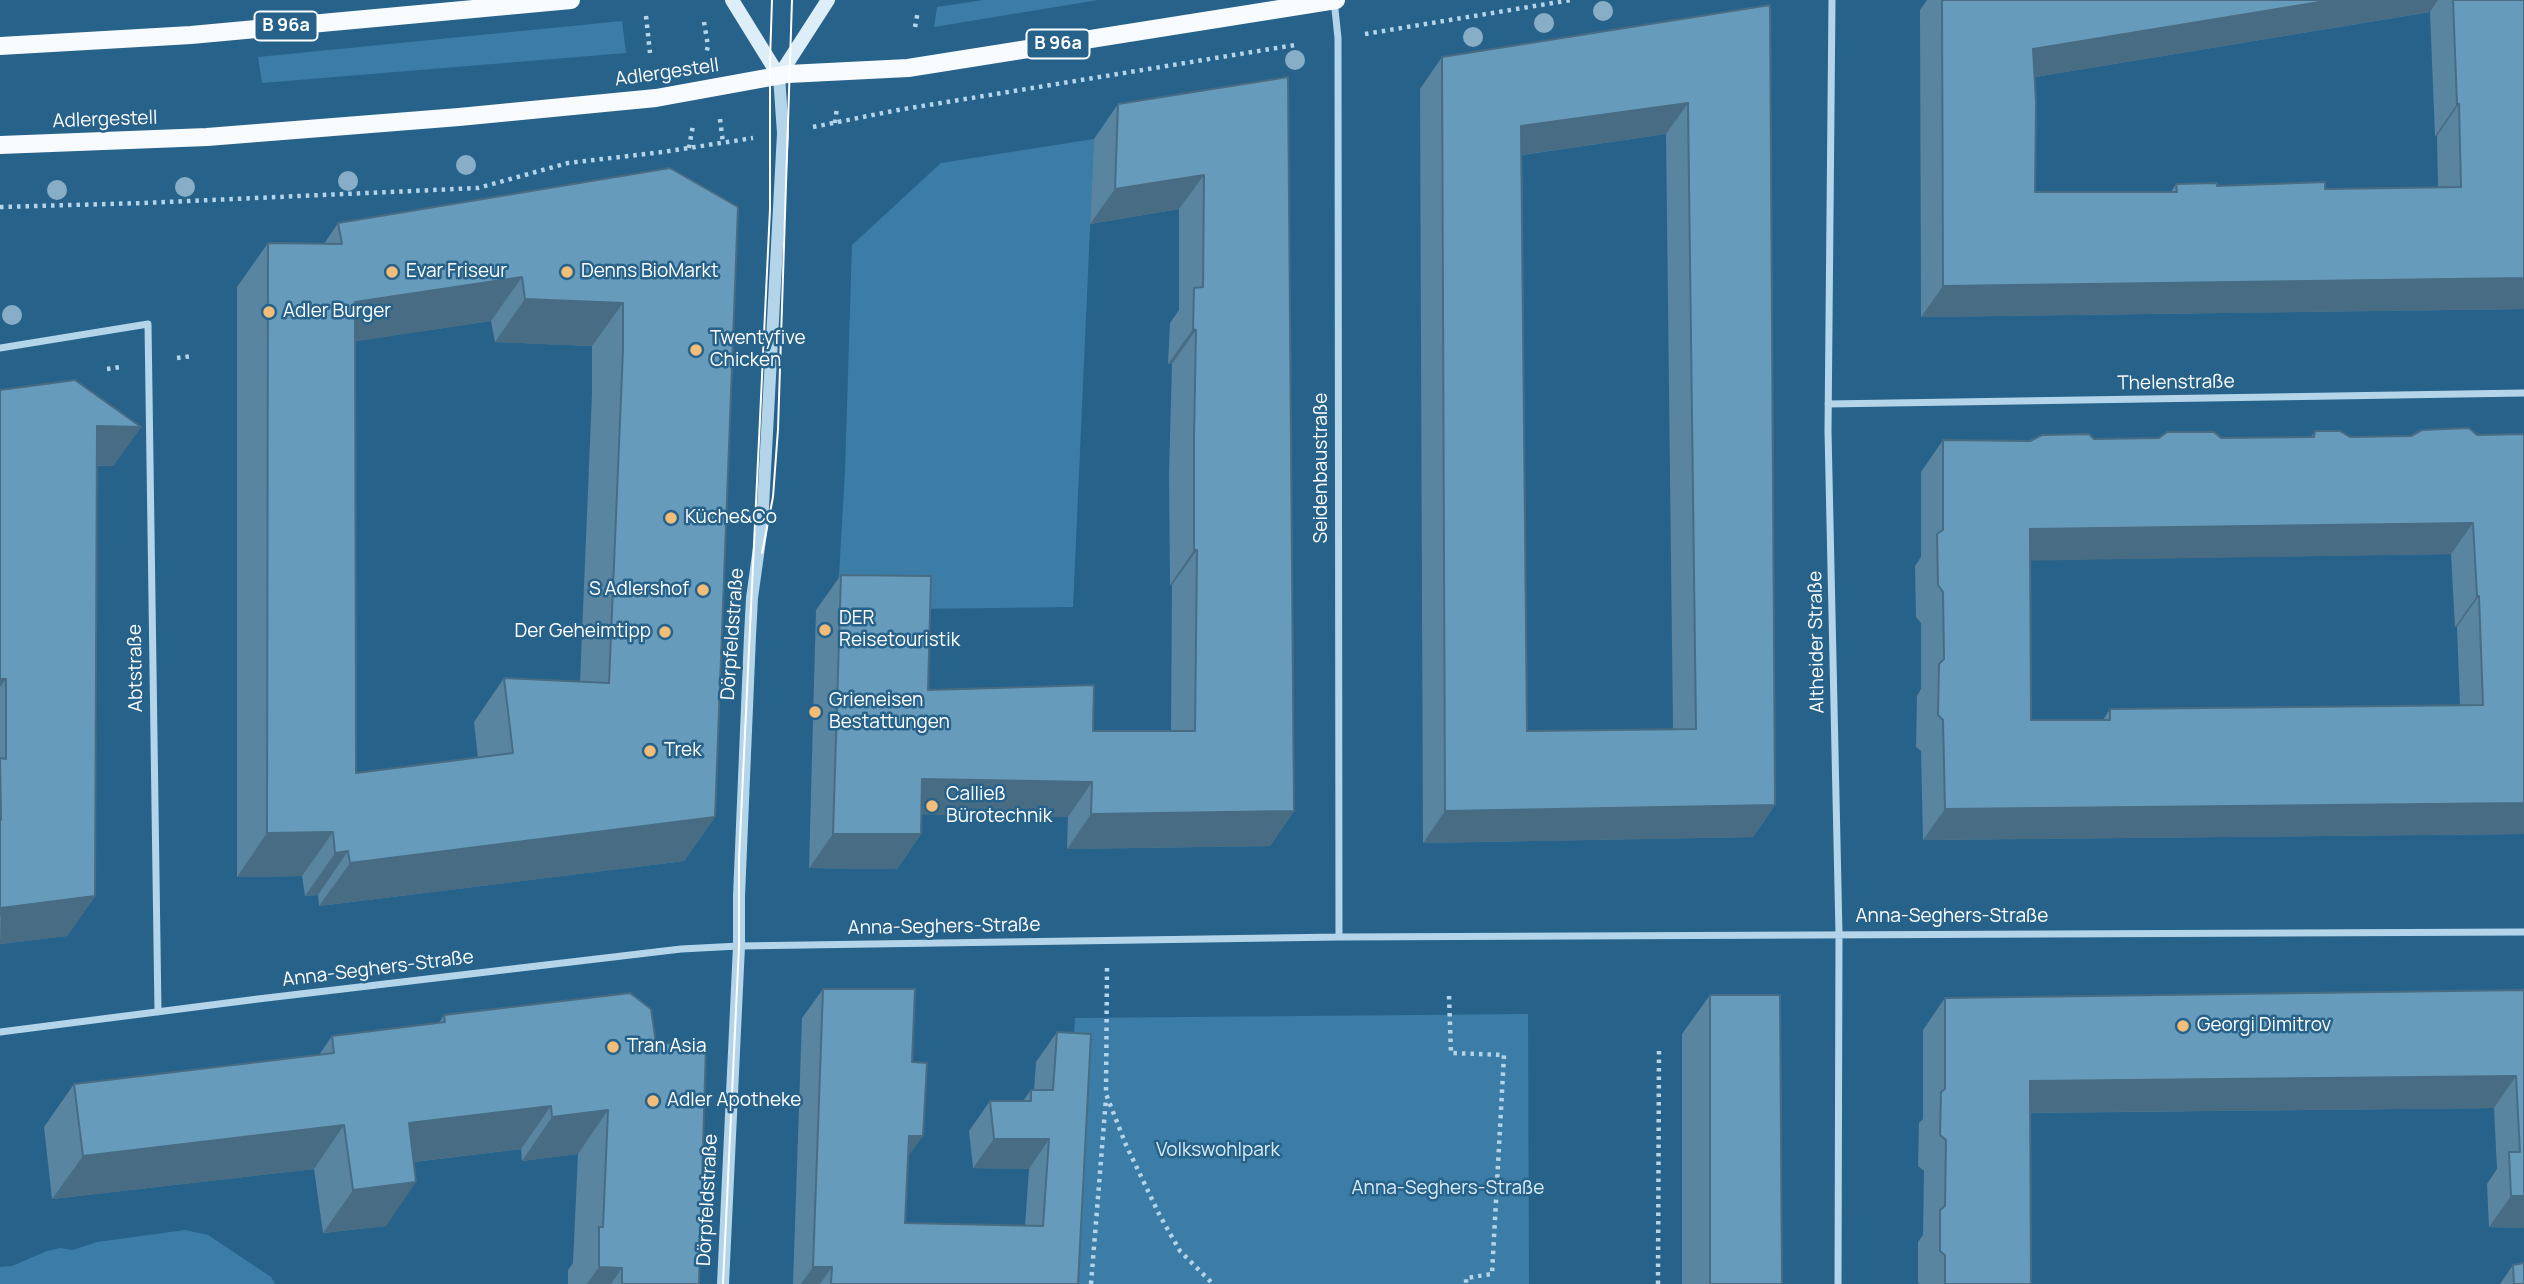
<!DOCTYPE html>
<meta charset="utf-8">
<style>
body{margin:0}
canvas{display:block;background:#27628a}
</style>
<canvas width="2524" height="1284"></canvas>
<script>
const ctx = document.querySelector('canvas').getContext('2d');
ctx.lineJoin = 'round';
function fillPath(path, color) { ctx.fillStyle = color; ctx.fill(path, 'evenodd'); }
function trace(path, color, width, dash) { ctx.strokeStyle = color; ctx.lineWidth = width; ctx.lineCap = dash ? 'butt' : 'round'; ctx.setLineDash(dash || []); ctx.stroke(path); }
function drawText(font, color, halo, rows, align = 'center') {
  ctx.font = font + ' Manrope,sans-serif'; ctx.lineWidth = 5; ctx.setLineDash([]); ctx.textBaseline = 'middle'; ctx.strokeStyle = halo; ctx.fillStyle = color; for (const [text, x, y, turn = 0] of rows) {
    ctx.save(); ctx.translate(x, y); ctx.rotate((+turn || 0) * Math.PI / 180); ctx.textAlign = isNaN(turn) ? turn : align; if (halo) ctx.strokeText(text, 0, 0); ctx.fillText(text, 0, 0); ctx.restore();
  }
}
const green = new Path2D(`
 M 984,0 L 1098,0 L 934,27 L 937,7 Z
 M 622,21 L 626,53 L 262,83 L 258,57 Z
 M 1094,139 L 1073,607 L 837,610 L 845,471 L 852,245 L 941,163 Z
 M 1528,1014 L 1529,1284 L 1060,1284 L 1075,1018 Z
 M 185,1230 L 208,1235 L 271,1277 L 275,1284 L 0,1284 L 0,1267 L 12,1266 L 47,1251 L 60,1248 L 73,1250 L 97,1242 Z`);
const path = new Path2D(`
 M 646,16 L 650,53
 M 704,22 L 708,46 L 706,54
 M 915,27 L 918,11
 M 1365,34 L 1571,0
 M 720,119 L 723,143
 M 835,123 L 837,107
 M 813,127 L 898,110 L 1295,45
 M 689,148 L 693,125
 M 0,207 L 144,203 L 478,188 L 568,163 L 663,152 L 753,138
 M 177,358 L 192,356
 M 107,369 L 120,367
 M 1107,968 L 1106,1094 L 1126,1145 L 1160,1216 L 1180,1251 L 1213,1284
 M 1449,996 L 1451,1053 L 1504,1055 L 1492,1274 L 1466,1278 L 1466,1284
 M 1091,1284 L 1106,1098
 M 1658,1284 L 1659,1047`);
const minor = new Path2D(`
 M 1334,0 L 1338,38 L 1339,937
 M 1832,0 L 1828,431 L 1839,934 L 1838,1284
 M 0,348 L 148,324 L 158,1012
 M 1828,404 L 2524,393
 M 0,1032 L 258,999 L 681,949 L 739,946 L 1339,937 L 2524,932`);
const tertiary = new Path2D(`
 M 723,1284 L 739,946 L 739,896 L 750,636 L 752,598 L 762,526 L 783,133 L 779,76`);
const secondary = new Path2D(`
 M 732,0 L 779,76 L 828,0`);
const primary = new Path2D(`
 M 0,46 L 191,35 L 571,0
 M 0,145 L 207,137 L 459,117 L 656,98 L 788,74 L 908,68 L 1336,0`);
const tram = new Path2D(`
 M 762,553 L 773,497 L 778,429 L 792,0
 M 723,1284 L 739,946 L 739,859 L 770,209 L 770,60 L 772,0`);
const trees = [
 [1603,11],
 [1544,23],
 [1473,37],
 [1295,60],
 [466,165],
 [348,181],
 [185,187],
 [57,190],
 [12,315]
];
const wall = new Path2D(`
 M 1927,0 L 2524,0 L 2524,309 L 1921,317 L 1920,10 ZM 2430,12 L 2435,136 L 2437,136 L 2438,187 L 2325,189 L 2176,184 L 2171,192 L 2035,192 L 2035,77 Z
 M 1770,5 L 1775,805 L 1753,837 L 1423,843 L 1420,89 L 1442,57 ZM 1666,134 L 1673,729 L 1527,731 L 1522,155 Z
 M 1288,77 L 1294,811 L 1270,846 L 1067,849 L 1068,817 L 922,814 L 921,834 L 897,869 L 809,868 L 816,610 L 841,575 L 928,690 L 1093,731 L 1171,731 L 1172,585 L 1170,585 L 1169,474 L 1172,364 L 1168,364 L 1170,323 L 1179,310 L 1179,209 L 1090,224 L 1094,139 L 1118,104 Z
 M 670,168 L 715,817 L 684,861 L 319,906 L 318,895 L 305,896 L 302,876 L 237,877 L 237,287 L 268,243 L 324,244 L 338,223 ZM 491,321 L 495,342 L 592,346 L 592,394 L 580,682 L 504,678 L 474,722 L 478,758 L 356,773 L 355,341 Z
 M 0,390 L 141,427 L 113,466 L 97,466 L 95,896 L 67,936 L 0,944 Z
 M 2469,428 L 2524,834 L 1923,840 L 1921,751 L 1916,747 L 1917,696 L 1921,689 L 1921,623 L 1916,617 L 1915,566 L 1921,557 L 1921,472 L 1943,440 L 2030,441 L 2094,439 L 2311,437 L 2315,431 L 2350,437 L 2411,436 ZM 2451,554 L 2455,627 L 2457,627 L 2460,705 L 2110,709 L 2103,720 L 2031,720 L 2030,560 Z
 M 823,989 L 908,1157 L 905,1223 L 1025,1226 L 1029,1169 L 973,1168 L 969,1131 L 990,1101 L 1023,1101 L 1031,1090 L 1034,1090 L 1036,1062 L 1057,1032 L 1078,1284 L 793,1284 L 802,1018 Z
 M 2524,990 L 2524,1228 L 2489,1227 L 2487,1184 L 2497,1169 L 2494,1108 L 2030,1113 L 2031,1284 L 1920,1284 L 1918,1283 L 1918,1242 L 1923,1235 L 1924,1171 L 1918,1166 L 1919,1123 L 1923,1119 L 1923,1030 L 1945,998 Z
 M 1710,995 L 1782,1284 L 1682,1284 L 1682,1034 Z
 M 444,1015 L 656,1043 L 699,1284 L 568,1284 L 568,1270 L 573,1263 L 578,1154 L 522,1161 L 521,1149 L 414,1162 L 386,1226 L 323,1233 L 314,1169 L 52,1199 L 44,1127 L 74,1084 L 319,1055 L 332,1036 L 439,1023 Z
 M 2513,1265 L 2524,1284 L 2500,1284 Z`);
const shadedWall = new Path2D(`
 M 2332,0 L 2438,0 L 2430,12 L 2011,81 L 2033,49 Z
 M 1688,103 L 1666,134 L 1499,158 L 1521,126 Z
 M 2457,104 L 2459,104 L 2437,136 L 2435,136 Z
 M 1204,175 L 1179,209 L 1090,224 L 1115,189 Z
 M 522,277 L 491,321 L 325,346 L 355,302 Z
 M 2524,278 L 2524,309 L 1921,317 L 1943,286 Z
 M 525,299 L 623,303 L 592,346 L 495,342 Z
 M 1193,329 L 1196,330 L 1172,364 L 1168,364 Z
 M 97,426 L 141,427 L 113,466 L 69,465 Z
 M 2473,523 L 2451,554 L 2008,561 L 2030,529 Z
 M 1194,550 L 1197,550 L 1172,585 L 1170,585 Z
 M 2477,596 L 2479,596 L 2457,627 L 2455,627 Z
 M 0,679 L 6,679 L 0,687 Z
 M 922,779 L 1092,782 L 1068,817 L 898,814 Z
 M 2524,803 L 2524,834 L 1923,840 L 1945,809 Z
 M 1775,805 L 1753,837 L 1423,843 L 1445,811 Z
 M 1294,811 L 1270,846 L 1067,849 L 1091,814 Z
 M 715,817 L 684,861 L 319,906 L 350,863 Z
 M 333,832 L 302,876 L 237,877 L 267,833 Z
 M 833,834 L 921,834 L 897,869 L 809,868 Z
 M 348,851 L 318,895 L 305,896 L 335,853 Z
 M 95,896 L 67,936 L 0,944 L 1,908 Z
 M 2516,1076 L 2494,1108 L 2008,1113 L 2030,1081 Z
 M 551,1106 L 521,1149 L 379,1166 L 409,1123 Z
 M 608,1110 L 578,1154 L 522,1161 L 552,1117 Z
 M 344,1125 L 314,1169 L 52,1199 L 83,1156 Z
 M 909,1136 L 923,1136 L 902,1165 Z
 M 994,1139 L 1049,1139 L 1029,1169 L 973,1168 Z
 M 416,1182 L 386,1226 L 323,1233 L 353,1190 Z
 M 2511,1196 L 2524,1196 L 2524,1228 L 2489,1227 Z
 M 599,1267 L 622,1268 L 611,1284 L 587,1284 Z
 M 813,1267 L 832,1267 L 820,1284 L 801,1284 Z`);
const building = new Path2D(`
 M 1942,0 L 2332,0 L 2033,49 L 2036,102 L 2035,192 L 2177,192 L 2176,184 L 2217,183 L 2217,186 L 2325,182 L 2325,189 L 2461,187 L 2459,104 L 2457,104 L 2453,0 L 2524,0 L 2524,278 L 1943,286 Z
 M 1770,5 L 1775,805 L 1445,811 L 1442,57 ZM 1688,103 L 1696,729 L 1527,731 L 1521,126 Z
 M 1288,77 L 1294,811 L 1091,814 L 1092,782 L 922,779 L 921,834 L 833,834 L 841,575 L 931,576 L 928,690 L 1094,685 L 1093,731 L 1195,731 L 1197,550 L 1194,550 L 1194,439 L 1196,330 L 1193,329 L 1194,288 L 1203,287 L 1204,175 L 1115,189 L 1118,104 Z
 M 670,168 L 738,207 L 715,817 L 350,863 L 348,851 L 335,853 L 333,832 L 267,833 L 268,243 L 342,244 L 338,223 ZM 522,277 L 525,299 L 623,303 L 623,350 L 609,683 L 504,678 L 513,753 L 356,773 L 355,302 Z
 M 75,380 L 141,427 L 97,426 L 95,896 L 1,908 L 1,915 L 0,915 L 0,820 L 1,820 L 0,758 L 6,759 L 6,679 L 0,679 L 0,390 Z
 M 2469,428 L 2477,435 L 2524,434 L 2524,803 L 1945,809 L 1943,720 L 1938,715 L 1939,664 L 1944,659 L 1943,592 L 1938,585 L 1937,534 L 1943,530 L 1943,440 L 2030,441 L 2042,435 L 2089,434 L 2094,439 L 2159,438 L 2167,432 L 2214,432 L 2221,438 L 2314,437 L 2315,431 L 2340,431 L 2350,437 L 2411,436 L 2422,430 ZM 2473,523 L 2477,596 L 2479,596 L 2483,705 L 2110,709 L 2110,720 L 2031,720 L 2030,529 Z
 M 823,989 L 915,989 L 912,1062 L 927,1063 L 923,1136 L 909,1136 L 905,1223 L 1043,1226 L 1049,1139 L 994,1139 L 990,1101 L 1031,1101 L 1031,1090 L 1053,1090 L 1057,1032 L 1091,1034 L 1078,1284 L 831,1284 L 832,1267 L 813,1267 Z
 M 2524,990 L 2524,1196 L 2511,1196 L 2509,1152 L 2520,1152 L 2516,1076 L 2030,1081 L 2031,1284 L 1945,1284 L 1945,1255 L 1940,1251 L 1940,1210 L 1945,1206 L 1946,1140 L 1940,1135 L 1941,1092 L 1945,1089 L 1945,998 Z
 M 630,993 L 651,1009 L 656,1043 L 706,1044 L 699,1284 L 622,1284 L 622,1268 L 599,1267 L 599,1227 L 603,1227 L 608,1110 L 552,1117 L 551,1106 L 409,1123 L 416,1182 L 353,1190 L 344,1125 L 83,1156 L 74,1084 L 334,1053 L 332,1036 L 445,1022 L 444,1015 Z
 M 1710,995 L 1780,995 L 1782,1284 L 1710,1284 Z
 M 2524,1263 L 2524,1284 L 2514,1284 L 2513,1265 Z`);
const markers = [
 [392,272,7,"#f2bc79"],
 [567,272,7,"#f2bc79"],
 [269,312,7,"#f2bc79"],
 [696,350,7,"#f2bc79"],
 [671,518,7,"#f2bc79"],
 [703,590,7,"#f2bc79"],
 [825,630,7,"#f2bc79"],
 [665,632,7,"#f2bc79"],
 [815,712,7,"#f2bc79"],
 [650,751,7,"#f2bc79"],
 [932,806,7,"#f2bc79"],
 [2183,1026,7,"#f2bc79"],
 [613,1047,7,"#f2bc79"],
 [653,1101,7,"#f2bc79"]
];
const shields = [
 [286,26,63],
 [1058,44,63]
];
const shieldNames = [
 ["B 96a",286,26],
 ["B 96a",1058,44]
];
const streetNames = [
 ["Adlergestell",667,73,-8],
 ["Adlergestell",105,120,-2],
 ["Thelenstraße",2176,383,-1],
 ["Seidenbaustraße",1322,468,-90],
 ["Dörpfeldstraße",733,634,-86],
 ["Altheider Straße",1817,642,-91],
 ["Abtstraße",136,668,-91],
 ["Anna-Seghers-Straße",1952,917],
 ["Anna-Seghers-Straße",944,927,-1],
 ["Anna-Seghers-Straße",378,969,-7],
 ["Dörpfeldstraße",708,1200,-87]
];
const poiNames = [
 ["Evar Friseur",406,272],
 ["Denns BioMarkt",581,272],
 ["Adler Burger",283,312],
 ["Twentyfive",710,339],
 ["Chicken",710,361],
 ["Küche&Co",685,518],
 ["S Adlershof",689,590,"right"],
 ["DER",839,619],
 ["Reisetouristik",839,641],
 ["Der Geheimtipp",651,632,"right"],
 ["Grieneisen",829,701],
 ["Bestattungen",829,723],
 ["Trek",664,751],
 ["Calließ",946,795],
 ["Bürotechnik",946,817],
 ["Georgi Dimitrov",2197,1026],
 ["Tran Asia",627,1047],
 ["Adler Apotheke",667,1101]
];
const parkNames = [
 ["Volkswohlpark",1218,1151],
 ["Anna-Seghers-Straße",1448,1189]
];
fillPath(green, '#3b7da6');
trace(path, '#b4d5e9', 4.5, [3.5, 5]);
trace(minor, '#b4d5e9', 7);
trace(tertiary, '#b4d5e9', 12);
trace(secondary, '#deeef8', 14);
trace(primary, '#f7fbfe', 18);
trace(tram, '#fff', 2);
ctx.fillStyle = '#88adc6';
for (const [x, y] of trees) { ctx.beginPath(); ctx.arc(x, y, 10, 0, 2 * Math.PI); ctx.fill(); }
fillPath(wall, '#5985a1');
fillPath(shadedWall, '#486c83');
fillPath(building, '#679bbb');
trace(building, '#486c83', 2);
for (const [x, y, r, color] of markers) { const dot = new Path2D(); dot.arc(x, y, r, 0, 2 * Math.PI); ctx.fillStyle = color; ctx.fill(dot); trace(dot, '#27628a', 2.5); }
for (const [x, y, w] of shields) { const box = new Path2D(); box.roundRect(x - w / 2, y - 14.5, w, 29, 5); ctx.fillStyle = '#27628a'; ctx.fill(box); trace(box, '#fff', 2); }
drawText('bold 18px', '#fff', null, shieldNames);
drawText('19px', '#fff', '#27628a', streetNames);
drawText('19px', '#fff', '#27628a', poiNames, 'left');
drawText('19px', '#d8ebf7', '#27628a', parkNames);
</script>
